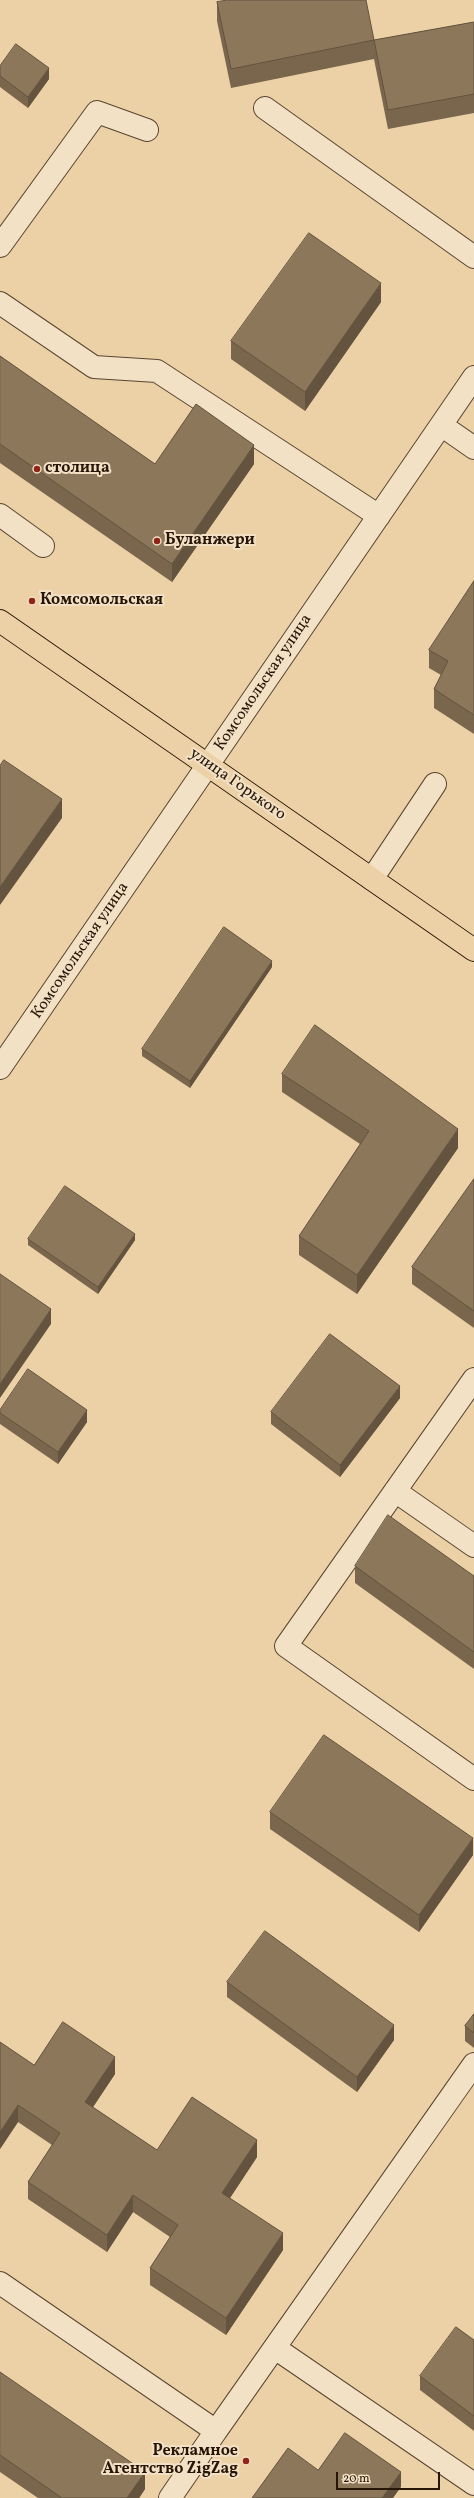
<!DOCTYPE html>
<meta charset="utf-8">
<style>
body{margin:0}
#map{position:relative;width:474px;height:2498px;overflow:hidden;background:#ecd1a7;font-family:Vollkorn,serif}
canvas{display:block}
.scale{position:absolute;left:336px;top:2472px;width:104px;height:18px;box-sizing:border-box;border:2px solid #271607;border-top:0;padding-left:5px;font-size:12px;line-height:14px;white-space:nowrap;color:#271607;-webkit-text-stroke:3px #f3e1c6;paint-order:stroke}
</style>
<div id="map">
<canvas width="474" height="2498"></canvas>
<div class="scale">20 m</div>
</div>
<script>
const ctx = document.querySelector('canvas').getContext('2d');
ctx.lineJoin = 'round';
function trace(path, color, width, dash) { ctx.strokeStyle = color; ctx.lineWidth = width; ctx.lineCap = dash ? 'butt' : 'round'; ctx.setLineDash(dash || []); ctx.stroke(path); }
function fillPath(path, color) { ctx.fillStyle = color; ctx.fill(path, 'evenodd'); }
function drawText(font, color, halo, rows, align = 'center') {
  ctx.font = font + ' Vollkorn,serif'; ctx.lineWidth = 4; ctx.setLineDash([]); ctx.textBaseline = 'middle'; ctx.strokeStyle = halo; ctx.fillStyle = color; for (const [text, x, y, turn = 0] of rows) {
    ctx.save(); ctx.translate(x, y); ctx.rotate((+turn || 0) * Math.PI / 180); ctx.textAlign = isNaN(turn) ? turn : align; if (halo) ctx.strokeText(text, 0, 0); ctx.fillText(text, 0, 0); ctx.restore();
  }
}
const minor = new Path2D(`
 M 265,108 L 474,257
 M 0,246 L 97,112 L 147,130
 M 0,303 L 94,367 L 157,371 L 379,516
 M 441,425 L 474,448
 M 0,515 L 43,546
 M 372,879 L 435,784
 M 0,1068 L 474,377
 M 474,1379 L 286,1646 L 474,1779
 M 395,1491 L 474,1546
 M 0,2283 L 216,2431 L 170,2498
 M 275,2348 L 474,2484
 M 216,2431 L 474,2064`);
const major = new Path2D(`
 M 0,621 L 474,950`);
const wall = new Path2D(`
 M 217,2 L 374,40 L 474,22 L 474,113 L 388,129 L 374,59 L 231,88 L 217,21 Z
 M 0,66 L 49,79 L 28,108 L 0,87 Z
 M 381,302 L 305,411 L 231,359 L 231,341 Z
 M 0,356 L 155,464 L 254,464 L 172,582 L 0,463 Z
 M 474,581 L 474,734 L 434,708 L 434,689 L 441,675 L 429,668 L 429,650 Z
 M 272,967 L 190,1088 L 142,1056 L 142,1049 Z
 M 282,1074 L 458,1148 L 357,1294 L 299,1255 L 299,1236 L 360,1144 L 282,1092 Z
 M 474,1179 L 474,1328 L 412,1284 L 412,1267 Z
 M 28,1239 L 135,1240 L 98,1294 L 28,1245 Z
 M 400,1398 L 340,1477 L 271,1424 L 271,1412 Z
 M 0,1410 L 87,1422 L 58,1464 L 0,1424 Z
 M 355,1566 L 474,1576 L 474,1669 L 355,1583 Z
 M 270,1812 L 473,1855 L 419,1932 L 270,1829 Z
 M 227,1982 L 394,2040 L 357,2092 L 227,1997 Z
 M 474,2014 L 474,2048 L 465,2041 L 465,2026 Z
 M 34,2065 L 115,2074 L 93,2107 L 157,2150 L 257,2157 L 230,2198 L 283,2250 L 226,2335 L 150,2285 L 150,2268 L 170,2237 L 133,2212 L 107,2252 L 28,2199 L 28,2182 L 52,2145 L 18,2122 L 0,2149 Z
 M 474,2340 L 474,2431 L 420,2390 L 420,2376 Z
 M 0,2372 L 145,2489 L 139,2498 L 38,2498 L 0,2472 Z`);
const shadedWall = new Path2D(`
 M 49,68 L 49,79 L 28,108 L 28,97 Z
 M 381,283 L 381,302 L 305,411 L 305,392 Z
 M 254,445 L 254,464 L 172,582 L 172,564 Z
 M 62,799 L 62,818 L 0,905 L 0,887 Z
 M 272,961 L 272,967 L 190,1088 L 190,1081 Z
 M 458,1129 L 458,1148 L 357,1294 L 357,1275 Z
 M 135,1234 L 135,1240 L 98,1294 L 98,1287 Z
 M 51,1309 L 51,1324 L 0,1398 L 0,1384 Z
 M 400,1386 L 400,1398 L 340,1477 L 340,1465 Z
 M 87,1410 L 87,1422 L 58,1464 L 58,1452 Z
 M 473,1838 L 473,1855 L 419,1932 L 419,1915 Z
 M 394,2025 L 394,2040 L 357,2092 L 357,2077 Z
 M 115,2057 L 115,2074 L 85,2119 L 85,2102 Z
 M 18,2105 L 18,2122 L 0,2149 L 0,2132 Z
 M 257,2140 L 257,2157 L 222,2210 L 222,2193 Z
 M 133,2195 L 133,2212 L 107,2252 L 107,2235 Z
 M 283,2233 L 283,2250 L 226,2335 L 226,2318 Z
 M 145,2472 L 145,2489 L 139,2498 L 127,2498 Z
 M 401,2472 L 401,2487 L 393,2498 L 382,2498 Z`);
const building = new Path2D(`
 M 228,0 L 366,0 L 374,40 L 474,22 L 474,94 L 388,110 L 374,40 L 231,69 L 217,2 Z
 M 16,44 L 49,68 L 28,97 L 0,76 L 0,66 Z
 M 309,233 L 381,283 L 305,392 L 231,341 Z
 M 0,356 L 155,464 L 196,404 L 254,445 L 172,564 L 0,444 Z
 M 474,581 L 474,715 L 434,689 L 448,661 L 429,650 Z
 M 4,760 L 62,799 L 0,887 L 0,766 Z
 M 224,927 L 272,961 L 190,1081 L 142,1049 Z
 M 315,1025 L 458,1129 L 357,1275 L 299,1236 L 369,1131 L 282,1074 Z
 M 474,1179 L 474,1311 L 412,1267 Z
 M 65,1186 L 135,1234 L 98,1287 L 28,1239 Z
 M 0,1274 L 51,1309 L 0,1384 Z
 M 330,1334 L 400,1386 L 340,1465 L 271,1412 Z
 M 28,1369 L 87,1410 L 58,1452 L 0,1413 L 0,1410 Z
 M 388,1515 L 474,1576 L 474,1652 L 355,1566 Z
 M 324,1735 L 473,1838 L 419,1915 L 270,1812 Z
 M 265,1931 L 394,2025 L 357,2077 L 227,1982 Z
 M 474,2014 L 474,2033 L 465,2026 Z
 M 63,2022 L 115,2057 L 85,2102 L 157,2150 L 192,2097 L 257,2140 L 222,2193 L 283,2233 L 226,2318 L 150,2268 L 178,2225 L 133,2195 L 107,2235 L 28,2182 L 60,2133 L 18,2105 L 0,2132 L 0,2042 L 34,2065 Z
 M 456,2327 L 474,2340 L 474,2416 L 420,2376 Z
 M 0,2372 L 145,2472 L 127,2498 L 62,2498 L 0,2455 Z
 M 345,2433 L 401,2472 L 382,2498 L 252,2498 L 288,2448 L 318,2470 Z`);
const markers = [
 [37,469,4,"#8f2418"],
 [157,541,4,"#8f2418"],
 [32,601,4,"#8f2418"],
 [246,2461,4,"#8f2418"]
];
const poiNames = [
 ["столица",45,469],
 ["Буланжери",165,541],
 ["Комсомольская",40,601],
 ["Рекламное",238,2452,"right"],
 ["Агентство ZigZag",238,2470,"right"]
];
const streetNames = [
 ["Комсомольская улица",264,683,-56],
 ["улица Горького",237,785,35],
 ["Комсомольская улица",81,951,-56]
];
trace(minor, '#58452f', 24);
trace(major, '#271607', 24);
trace(minor, '#f3e1c6', 22);
trace(major, '#ecd1a7', 22);
fillPath(wall, '#79664d');
fillPath(shadedWall, '#63533f');
fillPath(building, '#8d775a');
trace(building, '#63533f', 1);
for (const [x, y, r, color] of markers) { const dot = new Path2D(); dot.arc(x, y, r, 0, 2 * Math.PI); ctx.fillStyle = color; ctx.fill(dot); trace(dot, '#f3e1c6', 1.5); }
drawText('bold 16px', '#271607', '#f3e1c6', poiNames, 'left');
drawText('16px', '#271607', '#f3e1c6', streetNames);
</script>
